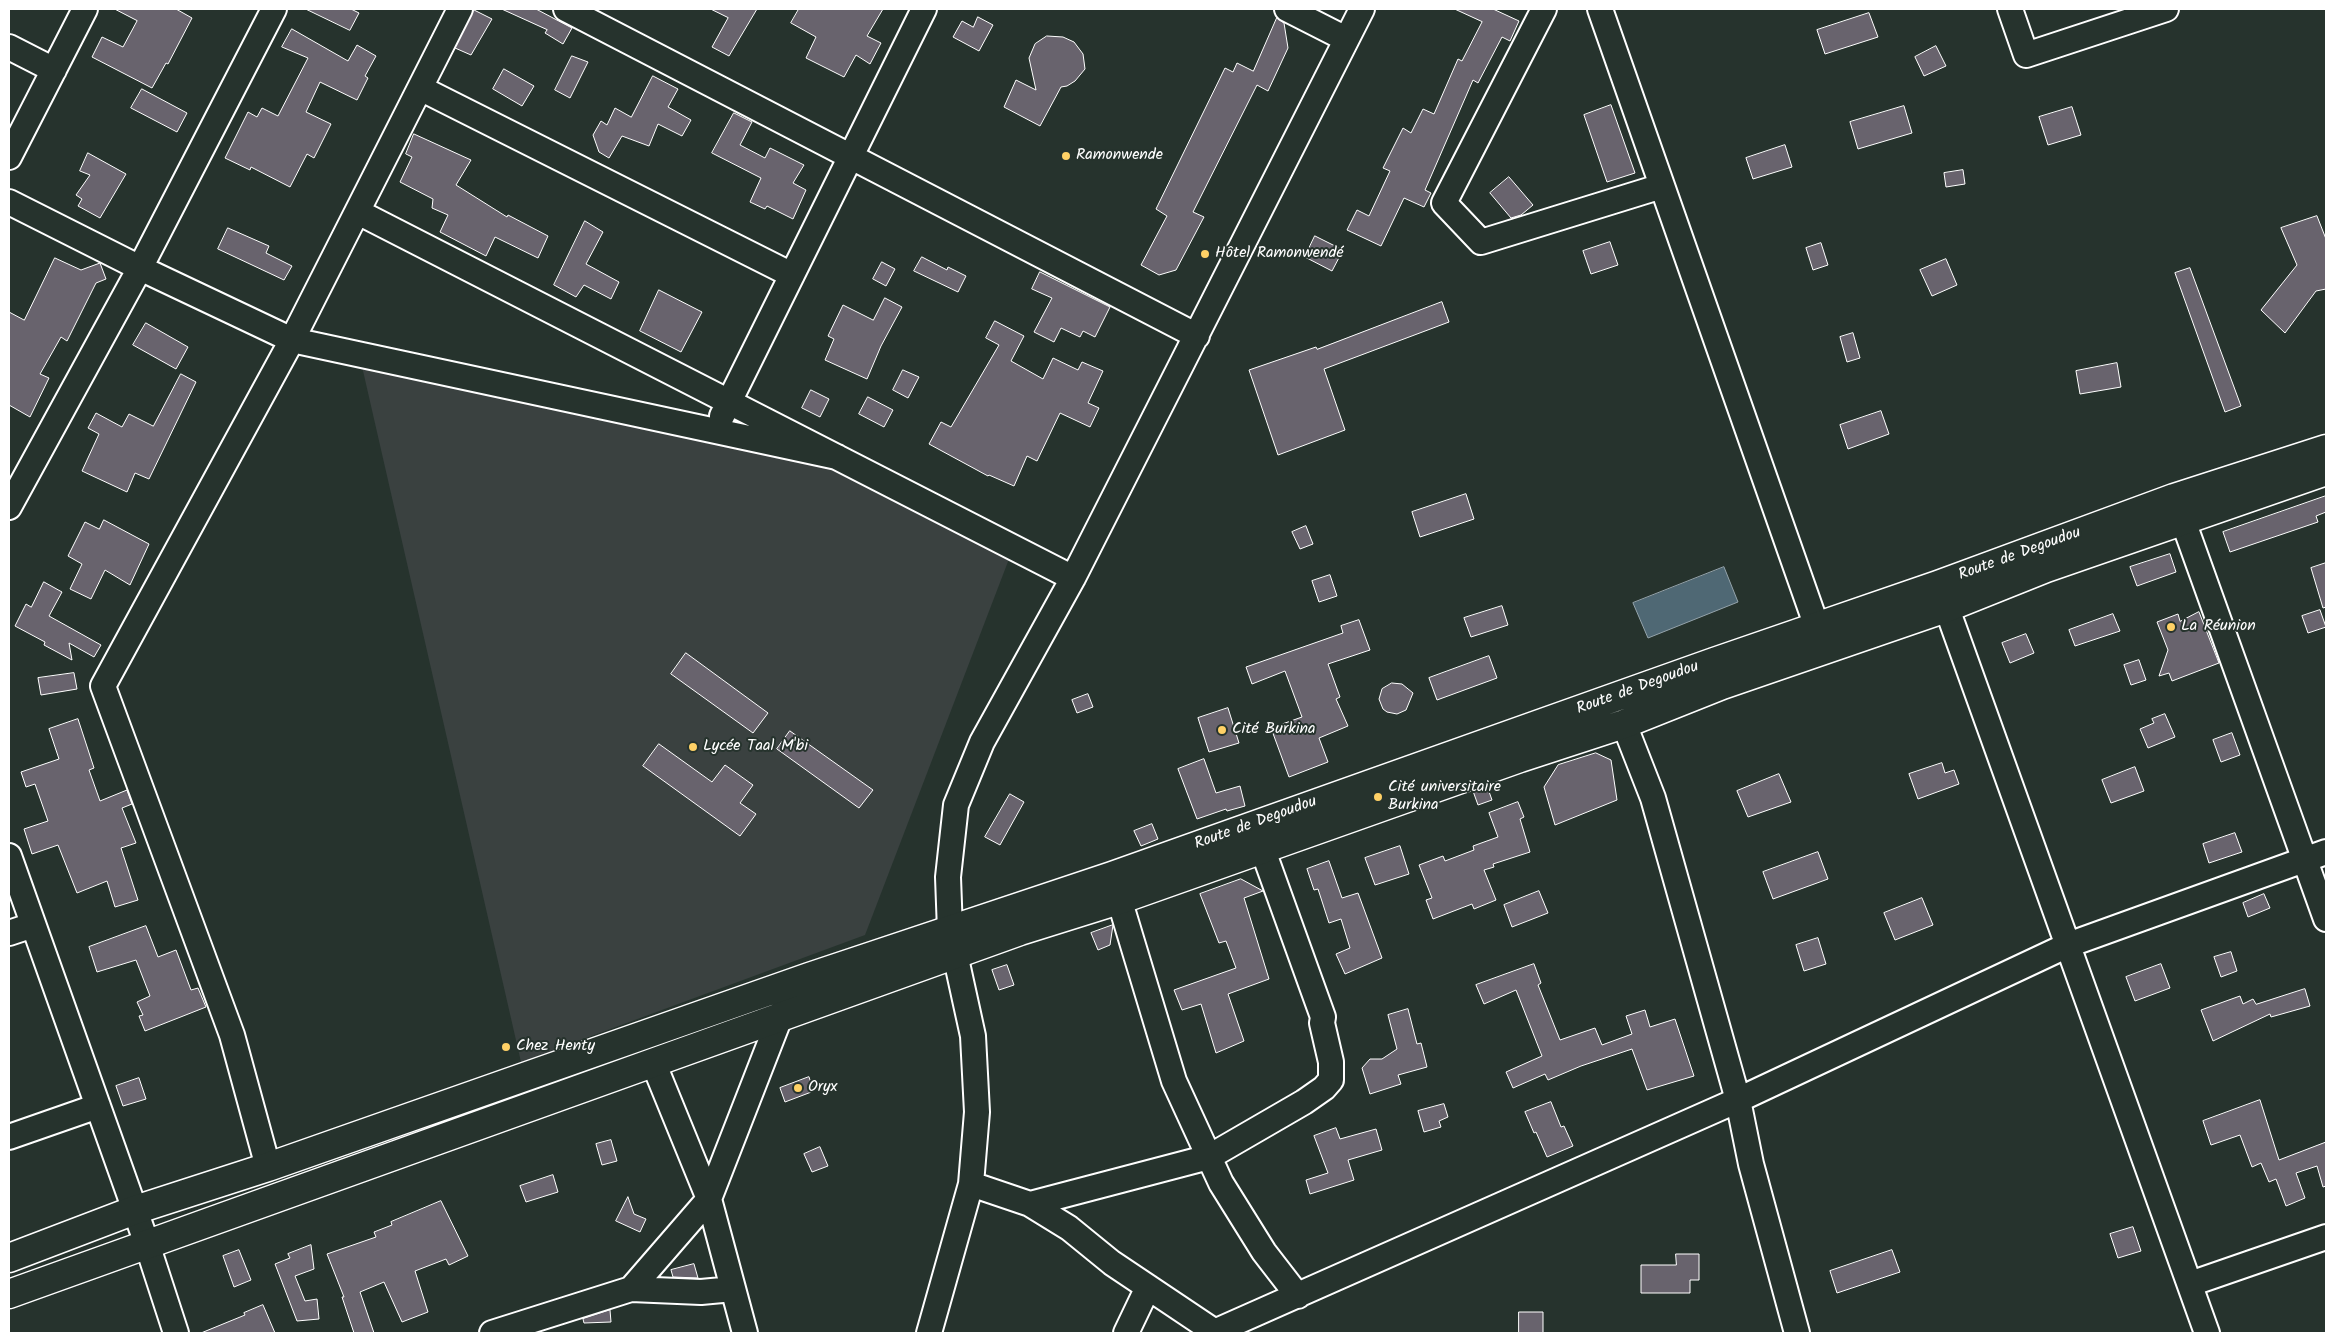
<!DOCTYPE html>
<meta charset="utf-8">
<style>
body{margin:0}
#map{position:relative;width:2335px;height:1342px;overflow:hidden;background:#26332d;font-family:Kalam,sans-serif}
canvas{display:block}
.frame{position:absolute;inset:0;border:10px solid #fff;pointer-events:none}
</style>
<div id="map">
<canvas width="2335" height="1342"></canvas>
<div class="frame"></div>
</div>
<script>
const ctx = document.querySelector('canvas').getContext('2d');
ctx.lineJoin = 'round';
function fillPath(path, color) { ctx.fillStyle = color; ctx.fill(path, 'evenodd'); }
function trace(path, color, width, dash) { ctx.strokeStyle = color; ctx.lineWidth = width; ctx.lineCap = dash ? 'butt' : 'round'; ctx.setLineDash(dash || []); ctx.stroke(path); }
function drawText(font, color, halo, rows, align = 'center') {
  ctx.font = font + ' Kalam,sans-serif'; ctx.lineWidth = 4; ctx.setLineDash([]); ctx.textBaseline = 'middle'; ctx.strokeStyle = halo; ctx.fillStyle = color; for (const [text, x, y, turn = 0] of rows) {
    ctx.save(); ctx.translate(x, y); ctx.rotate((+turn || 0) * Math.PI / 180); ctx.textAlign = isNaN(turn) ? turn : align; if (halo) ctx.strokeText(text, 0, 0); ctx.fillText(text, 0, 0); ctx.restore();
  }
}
const built = new Path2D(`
 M 361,362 L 842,468 L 1009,559 L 865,935 L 521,1062 Z`);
const water = new Path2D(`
 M 1724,567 L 1738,602 L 1648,638 L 1633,603 Z`);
const building = new Path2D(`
 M 115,9 L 176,9 L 192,18 L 168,64 L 166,63 L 152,88 L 92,57 L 102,37 L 123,47 L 137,21 Z
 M 306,9 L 351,9 L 359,13 L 350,30 Z
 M 502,9 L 536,9 L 572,28 L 563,44 L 545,33 L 547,30 Z
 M 711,9 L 757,9 L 729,56 L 712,47 L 728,18 Z
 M 799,9 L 883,9 L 867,36 L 881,43 L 870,64 L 856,55 L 844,77 L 806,58 L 816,37 L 791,23 Z
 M 1455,9 L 1493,9 L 1519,21 L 1510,41 L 1502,37 L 1478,83 L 1473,80 L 1425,190 L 1431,193 L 1424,207 L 1404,198 L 1381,246 L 1347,230 L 1357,210 L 1369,216 L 1390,171 L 1383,168 L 1403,128 L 1411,133 L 1423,109 L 1434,114 L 1458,59 L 1462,61 L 1482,22 Z
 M 474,10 L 492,19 L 471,55 L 455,48 Z
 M 1869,13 L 1878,37 L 1825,54 L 1817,30 Z
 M 978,17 L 993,25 L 979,51 L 953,37 L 962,21 L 973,27 Z
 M 1277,18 L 1284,23 L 1288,48 L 1268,91 L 1257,85 L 1193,212 L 1204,217 L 1176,270 L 1159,275 L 1141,265 L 1167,216 L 1156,209 L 1225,68 L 1233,72 L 1237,63 L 1253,71 Z
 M 292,29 L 348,61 L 357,45 L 376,56 L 365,76 L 368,78 L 357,100 L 320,82 L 306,112 L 331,124 L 314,158 L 307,154 L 290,187 L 251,167 L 250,170 L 225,158 L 248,112 L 257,117 L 262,108 L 278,116 L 308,58 L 282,47 Z
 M 1047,36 L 1063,37 L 1074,42 L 1083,54 L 1085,69 L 1075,81 L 1067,86 L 1061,87 L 1040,126 L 1004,107 L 1016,80 L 1036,90 L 1029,58 L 1035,44 Z
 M 1936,46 L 1946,66 L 1924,76 L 1915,57 Z
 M 572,56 L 588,62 L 570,98 L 555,90 Z
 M 504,69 L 534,86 L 522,106 L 493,89 Z
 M 653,76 L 678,89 L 668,107 L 691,120 L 682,136 L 658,124 L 649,146 L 622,136 L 609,158 L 599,152 L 593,135 L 601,121 L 607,125 L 615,108 L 631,117 Z
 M 142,89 L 187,113 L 177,132 L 131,108 Z
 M 1611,105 L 1635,173 L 1607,182 L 1584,115 Z
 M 1904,106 L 1912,133 L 1858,149 L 1850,122 Z
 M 2072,107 L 2081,135 L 2048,145 L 2039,117 Z
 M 734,113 L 752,122 L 740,145 L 765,158 L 770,148 L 804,165 L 793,183 L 806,190 L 793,219 L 767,206 L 765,209 L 750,202 L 761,178 L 712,153 Z
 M 414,134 L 471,160 L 456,185 L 507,217 L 508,215 L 548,236 L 538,258 L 495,237 L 486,256 L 440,232 L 448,215 L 432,208 L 433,199 L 400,182 L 412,157 L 406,154 Z
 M 1785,145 L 1792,167 L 1753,179 L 1746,158 Z
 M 88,153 L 126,174 L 100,218 L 78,206 L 82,199 L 76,195 L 90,175 L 80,171 Z
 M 1963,170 L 1965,184 L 1946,187 L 1944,173 Z
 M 1509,177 L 1533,205 L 1521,215 L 1511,218 L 1490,193 Z
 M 2317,216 L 2326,239 L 2326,289 L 2316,291 L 2285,333 L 2261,310 L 2297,265 L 2281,228 Z
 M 585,221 L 603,232 L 586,264 L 619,282 L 611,299 L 584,285 L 576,297 L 554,285 Z
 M 228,228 L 269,246 L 266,253 L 292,266 L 284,280 L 218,249 Z
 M 1315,236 L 1343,250 L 1332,271 L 1305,257 Z
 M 1610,242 L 1618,265 L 1591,274 L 1583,251 Z
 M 1821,243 L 1828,265 L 1813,270 L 1806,248 Z
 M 922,257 L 947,270 L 948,267 L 966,276 L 958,292 L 914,271 Z
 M 55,258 L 81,270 L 100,263 L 106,279 L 96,283 L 67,341 L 61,337 L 40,374 L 49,378 L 30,417 L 9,405 L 9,312 L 24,320 Z
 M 1946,259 L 1957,285 L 1932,296 L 1920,270 Z
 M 882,262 L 895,269 L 886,286 L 873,279 Z
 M 2190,268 L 2241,406 L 2225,412 L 2175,273 Z
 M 1040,272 L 1110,307 L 1095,337 L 1083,331 L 1080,337 L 1061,328 L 1054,342 L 1034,332 L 1052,298 L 1032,289 Z
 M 659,290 L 702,312 L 681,352 L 640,331 Z
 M 885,298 L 902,307 L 881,346 L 867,379 L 825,360 L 834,339 L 828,336 L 843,305 L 873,320 Z
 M 1442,302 L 1449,322 L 1324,369 L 1345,430 L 1278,455 L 1249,370 L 1316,347 L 1317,349 Z
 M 995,321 L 1024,336 L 1011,361 L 1043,379 L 1053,358 L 1078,370 L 1082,362 L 1103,371 L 1088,403 L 1099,408 L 1090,427 L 1060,413 L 1037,461 L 1027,456 L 1014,486 L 989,475 L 988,476 L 929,444 L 941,422 L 951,427 L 999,345 L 986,338 Z
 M 146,323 L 188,347 L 176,369 L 133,345 Z
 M 1853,333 L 1860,358 L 1847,362 L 1840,337 Z
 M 2117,363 L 2121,387 L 2080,394 L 2076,371 Z
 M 903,370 L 919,377 L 908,398 L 893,390 Z
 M 181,374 L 196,382 L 149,479 L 135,473 L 127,492 L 82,471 L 99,434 L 88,428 L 96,413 L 122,427 L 129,414 L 153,426 Z
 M 811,390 L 829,399 L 820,417 L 802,408 Z
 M 868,397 L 893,410 L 884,427 L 859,414 Z
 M 1881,411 L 1889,434 L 1848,449 L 1840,425 Z
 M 1466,494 L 1474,519 L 1420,537 L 1412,512 Z
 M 2326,496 L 2326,512 L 2316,516 L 2318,522 L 2230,552 L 2223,532 Z
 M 104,520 L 149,544 L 130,585 L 105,570 L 91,599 L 70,589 L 82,564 L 68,556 L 85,522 L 99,529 Z
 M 1306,526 L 1313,544 L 1300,549 L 1292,532 Z
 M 2170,554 L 2176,572 L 2137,586 L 2130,567 Z
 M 2326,563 L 2326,607 L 2323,608 L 2311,568 Z
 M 1330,575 L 1337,596 L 1319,602 L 1312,581 Z
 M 44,582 L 62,592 L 49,616 L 101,645 L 94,657 L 69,643 L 72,660 L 44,645 L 45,642 L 15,626 L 26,604 L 31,607 Z
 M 1502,606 L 1508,625 L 1471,637 L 1464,618 Z
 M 2320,610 L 2326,627 L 2308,633 L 2302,616 Z
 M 2199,612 L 2219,663 L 2172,681 L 2169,673 L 2159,676 L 2168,650 L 2157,622 L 2178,614 L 2180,621 Z
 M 2113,614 L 2120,631 L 2075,646 L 2069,630 Z
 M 1359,620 L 1370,650 L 1328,664 L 1340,697 L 1336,699 L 1348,726 L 1319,738 L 1328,762 L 1289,777 L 1271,728 L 1302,717 L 1285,671 L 1252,684 L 1246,667 L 1343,633 L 1341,626 Z
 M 2026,634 L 2034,653 L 2010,663 L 2002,643 Z
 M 686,653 L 768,713 L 753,733 L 671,674 Z
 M 1489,656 L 1497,678 L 1437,700 L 1429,678 Z
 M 2139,660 L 2146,680 L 2131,685 L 2124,665 Z
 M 74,673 L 77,689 L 41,695 L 38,678 Z
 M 1392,683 L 1402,684 L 1413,693 L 1406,710 L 1397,714 L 1387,712 L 1383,709 L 1379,699 L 1382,689 Z
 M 1088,694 L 1093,707 L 1077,713 L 1072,700 Z
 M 1228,708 L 1239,743 L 1209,752 L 1198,718 Z
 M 2165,714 L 2175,737 L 2148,748 L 2140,729 L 2154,723 L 2152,719 Z
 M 78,719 L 94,768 L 89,770 L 100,801 L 127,790 L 132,804 L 122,808 L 136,843 L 121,848 L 138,900 L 115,907 L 107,881 L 77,893 L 58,845 L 32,854 L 24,829 L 48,821 L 35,784 L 26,787 L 21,772 L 59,759 L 49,729 Z
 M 790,731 L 873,790 L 859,808 L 777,749 Z
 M 2232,733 L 2240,755 L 2221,762 L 2213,740 Z
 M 659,744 L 712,782 L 725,765 L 753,785 L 740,803 L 756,814 L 740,836 L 643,766 Z
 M 1596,753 L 1611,760 L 1617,800 L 1555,825 L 1544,787 L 1558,765 Z
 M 1204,759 L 1216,793 L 1240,786 L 1245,806 L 1227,811 L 1226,809 L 1197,819 L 1178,769 Z
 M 1942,763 L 1945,773 L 1954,770 L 1959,784 L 1918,799 L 1909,774 Z
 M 2135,767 L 2144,791 L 2111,803 L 2102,780 Z
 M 1779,774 L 1791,802 L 1748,817 L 1737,791 Z
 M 1487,786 L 1492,800 L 1478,805 L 1473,791 Z
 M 1010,794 L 1024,802 L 1000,845 L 985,837 Z
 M 1518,802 L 1524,817 L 1520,819 L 1530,852 L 1493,864 L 1494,867 L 1484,870 L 1496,900 L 1474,909 L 1472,904 L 1433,919 L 1426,900 L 1432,898 L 1419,865 L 1443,856 L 1445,861 L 1474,850 L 1473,846 L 1498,837 L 1489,813 Z
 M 1152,824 L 1158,839 L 1141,846 L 1134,831 Z
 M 2235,833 L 2242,852 L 2209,863 L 2203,844 Z
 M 1400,846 L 1409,874 L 1375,885 L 1365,858 Z
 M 1818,852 L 1828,879 L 1773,899 L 1763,872 Z
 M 1329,861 L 1342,898 L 1358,893 L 1382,958 L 1345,974 L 1336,954 L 1350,948 L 1341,919 L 1329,923 L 1318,889 L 1314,890 L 1307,869 Z
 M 1241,879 L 1263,891 L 1244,898 L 1269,979 L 1228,994 L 1244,1041 L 1216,1053 L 1201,1004 L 1182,1010 L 1174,990 L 1236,968 L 1226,941 L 1219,943 L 1200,894 Z
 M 1539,891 L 1548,913 L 1512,927 L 1504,905 Z
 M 2264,894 L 2270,908 L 2248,917 L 2243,903 Z
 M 1922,898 L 1933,925 L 1895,940 L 1884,913 Z
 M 1113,925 L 1110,945 L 1098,950 L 1091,933 Z
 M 146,926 L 158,957 L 176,950 L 191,990 L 198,988 L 206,1007 L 145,1031 L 139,1016 L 143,1015 L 137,1002 L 150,996 L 136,960 L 97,972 L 89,947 Z
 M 1818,938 L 1826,964 L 1804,971 L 1796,945 Z
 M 2231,952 L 2237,971 L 2221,977 L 2214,957 Z
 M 1534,964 L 1541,983 L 1538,985 L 1560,1040 L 1595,1028 L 1602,1045 L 1632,1034 L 1626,1016 L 1645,1010 L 1650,1027 L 1675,1019 L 1694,1076 L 1647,1090 L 1632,1049 L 1581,1066 L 1548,1080 L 1545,1074 L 1513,1088 L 1506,1072 L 1542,1056 L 1516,990 L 1484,1004 L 1476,985 Z
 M 2161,964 L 2170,988 L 2135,1001 L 2126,977 Z
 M 1007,965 L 1014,985 L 999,990 L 992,970 Z
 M 2305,989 L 2310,1006 L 2271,1017 L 2270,1014 L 2213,1041 L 2201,1010 L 2240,996 L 2243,1004 L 2253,999 L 2256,1004 Z
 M 1408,1009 L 1417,1044 L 1421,1043 L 1427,1067 L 1398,1075 L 1401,1084 L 1370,1094 L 1362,1068 L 1370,1059 L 1382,1059 L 1397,1049 L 1388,1015 Z
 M 809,1077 L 814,1091 L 785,1102 L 780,1088 Z
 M 139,1078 L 146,1099 L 123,1106 L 116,1086 Z
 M 2260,1100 L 2279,1160 L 2326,1142 L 2326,1186 L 2323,1187 L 2317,1166 L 2296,1173 L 2305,1198 L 2286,1206 L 2276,1179 L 2269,1182 L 2261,1163 L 2252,1167 L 2240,1135 L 2211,1145 L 2203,1121 Z
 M 1551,1102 L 1561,1127 L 1564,1126 L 1573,1146 L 1547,1157 L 1536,1132 L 1534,1133 L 1525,1112 Z
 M 1444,1104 L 1448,1117 L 1439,1121 L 1441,1127 L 1424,1132 L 1418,1111 Z
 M 1336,1128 L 1340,1139 L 1376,1129 L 1382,1150 L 1348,1160 L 1354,1180 L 1310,1194 L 1306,1180 L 1328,1173 L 1314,1136 Z
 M 611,1140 L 617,1161 L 602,1165 L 596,1144 Z
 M 820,1147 L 828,1166 L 812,1172 L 804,1154 Z
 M 553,1175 L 558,1192 L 526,1202 L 520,1186 Z
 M 628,1197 L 634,1214 L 646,1219 L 640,1232 L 616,1221 Z
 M 441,1201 L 468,1256 L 449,1265 L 446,1259 L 415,1271 L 428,1312 L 402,1322 L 384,1282 L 360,1292 L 374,1333 L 354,1333 L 342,1297 L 344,1297 L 327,1254 L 376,1237 L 374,1232 L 392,1225 L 391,1222 Z
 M 2133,1227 L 2141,1251 L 2118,1258 L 2110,1234 Z
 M 311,1245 L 314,1269 L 295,1276 L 305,1301 L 317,1299 L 319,1319 L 297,1321 L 275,1264 L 290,1258 L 288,1254 Z
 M 239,1250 L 251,1280 L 234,1287 L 223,1256 Z
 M 1892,1250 L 1900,1272 L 1837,1293 L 1830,1271 Z
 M 1676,1254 L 1699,1254 L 1699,1280 L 1690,1280 L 1690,1293 L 1641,1293 L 1641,1265 L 1676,1265 Z
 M 694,1264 L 698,1278 L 673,1277 L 671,1270 Z
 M 263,1305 L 275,1333 L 201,1333 L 245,1315 L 244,1313 Z
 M 610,1310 L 611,1322 L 584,1323 L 583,1319 Z
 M 1519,1312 L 1543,1312 L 1543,1333 L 1519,1333 Z`);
const minor = new Path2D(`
 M 566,9 L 1197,336
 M 1287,9 L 1346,39
 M 1544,9 L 1444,203 L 1481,242 L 1662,186
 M 1600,9 L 1817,627
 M 2010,9 L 2026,55 L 2166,9
 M 9,47 L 54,70
 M 420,88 L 792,275
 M 9,157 L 85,9
 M 9,202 L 140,268 L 292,340 L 837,457
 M 358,212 L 1073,578
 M 722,416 L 924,9
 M 2177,504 L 2326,919
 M 9,507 L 140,268 L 274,9
 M 1941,592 L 2207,1333
 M 1624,724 L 1653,798 L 1738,1100 L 1751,1164 L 1797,1333
 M 9,856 L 147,1244 L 176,1333
 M 1114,882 L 1174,1081 L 1221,1183 L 1264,1252 L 1298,1296
 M 9,933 L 33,925
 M 9,1137 L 98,1106
 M 268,1167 L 232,1035 L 103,686 L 292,340 L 460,9
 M 971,1184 L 1030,1204 L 1069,1228 L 1112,1263 L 1215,1332
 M 1030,1204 L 1209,1157 L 1304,1102 L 1324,1088 L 1331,1080 L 1331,1062 L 1322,1023 L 1323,1017 L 1256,831
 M 2190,1284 L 2326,1237
 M 631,1289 L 709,1199 L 653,1062
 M 492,1333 L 631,1289 L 701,1292 L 733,1289
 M 745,1333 L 709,1199 L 793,984
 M 929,1333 L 971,1184 L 977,1112 L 973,1036 L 950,931 L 948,877 L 956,805 L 982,742 L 1073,578 L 1362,9
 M 1126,1333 L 1148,1287
 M 1212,1333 L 1738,1100 L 2068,945 L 2326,852`);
const major = new Path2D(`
 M 9,1258 L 135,1210 L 268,1167 L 809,977 L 1112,876 L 1714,662 L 1938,585 L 2174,498 L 2326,449
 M 9,1294 L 1020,931 L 1119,900 L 1520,758 L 1624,724 L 1722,685 L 1946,608 L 2046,568 L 2326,471`);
const markers = [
 [1066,156,5,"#ffd166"],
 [1205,254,5,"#ffd166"],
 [2171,627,5,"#ffd166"],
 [1222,730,5,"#ffd166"],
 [693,747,5,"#ffd166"],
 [1378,797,5,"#ffd166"],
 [506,1047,5,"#ffd166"],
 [798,1088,5,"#ffd166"]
];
const poiNames = [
 ["Ramonwende",1076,156],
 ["Hôtel Ramonwendé",1215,254],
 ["La Réunion",2181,627],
 ["Cité Burkina",1232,730],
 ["Lycée Taal M'bi",703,747],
 ["Cité universitaire",1388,788],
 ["Burkina",1388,806],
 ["Chez Henty",516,1047],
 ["Oryx",808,1088]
];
const streetNames = [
 ["Route de Degoudou",2020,555,-20],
 ["Route de Degoudou",1638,689,-20],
 ["Route de Degoudou",1256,824,-20]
];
fillPath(built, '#3a4140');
fillPath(water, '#4f6874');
trace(water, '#95a4ac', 1);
fillPath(building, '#68636d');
trace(building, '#fff', 1);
trace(minor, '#fff', 28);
trace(major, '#fff', 31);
trace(minor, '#26332d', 24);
trace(major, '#26332d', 28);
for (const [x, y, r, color] of markers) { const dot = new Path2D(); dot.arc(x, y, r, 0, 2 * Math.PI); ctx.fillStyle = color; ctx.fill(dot); trace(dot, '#26332d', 2); }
drawText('16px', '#fff', '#26332d', poiNames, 'left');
drawText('16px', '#fff', '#26332d', streetNames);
</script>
